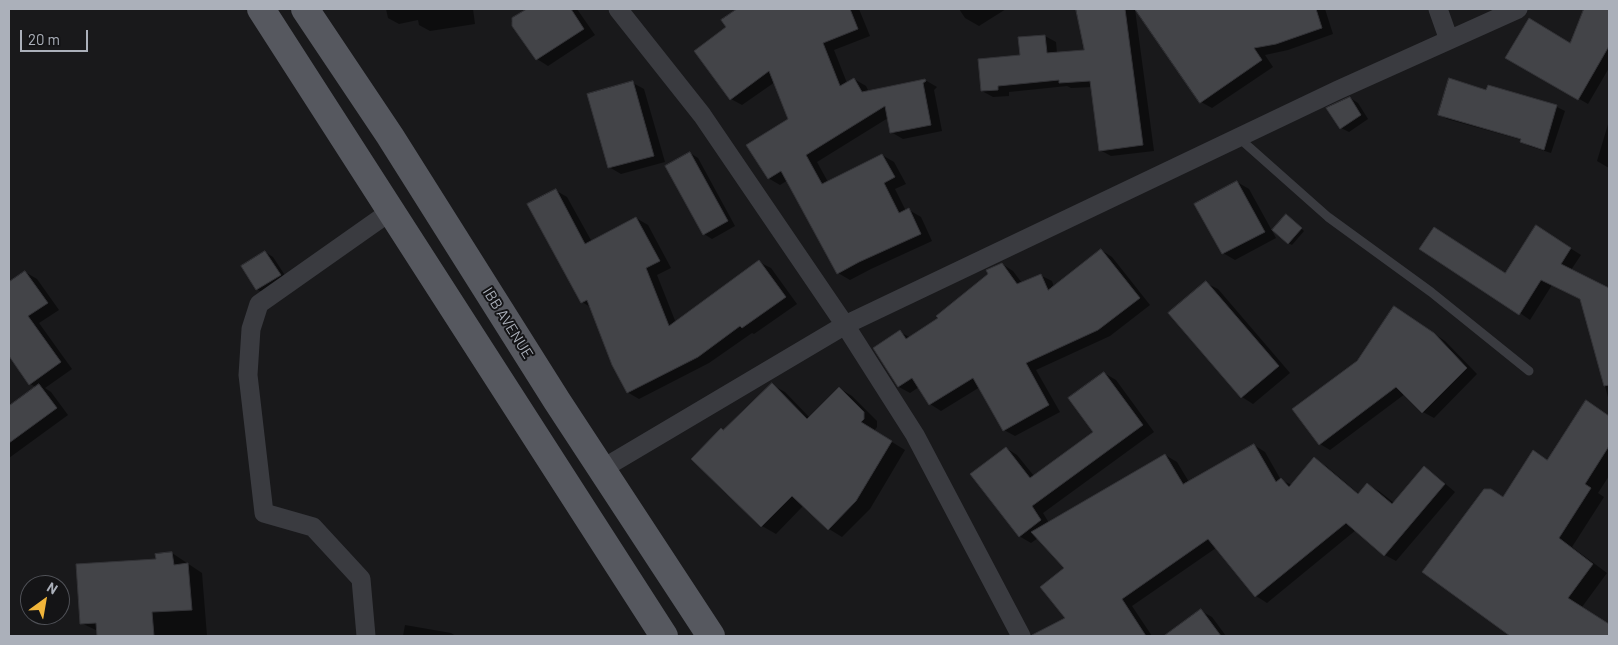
<!DOCTYPE html>
<style>
body{margin:0}
#map{position:relative;width:1618px;height:645px;overflow:hidden;background:#19191b;font-family:Barlow,sans-serif}
canvas{display:block}
.frame{position:absolute;inset:0;border:10px solid #abb0ba;pointer-events:none}
.north{position:absolute;left:20px;top:575px;width:50px;height:50px;box-sizing:border-box;background:#141416;border:1px solid #505258;border-radius:50%;rotate:32deg;font-size:14px;font-weight:700;line-height:20px;text-align:center;color:#abb0ba}
.north::after{content:'';display:block;margin:auto;width:18px;height:22px;background:#f1b53a;clip-path:polygon(50% 0,100% 100%,50% 72%,0 100%)}
.scale{position:absolute;left:20px;top:30px;width:68px;height:22px;box-sizing:border-box;border:2px solid #abb0ba;border-top:0;padding-left:6px;font-size:15px;line-height:18px;white-space:nowrap;color:#abb0ba;-webkit-text-stroke:4px #141416;paint-order:stroke}
</style>
<div id="map">
<canvas width="1618" height="645"></canvas>
<div class="frame"></div>
<div class="north">N</div>
<div class="scale">20 m</div>
</div>
<script>
const ctx = document.querySelector('canvas').getContext('2d');
ctx.lineJoin = 'round';
function fillPath(path, color) { ctx.fillStyle = color; ctx.fill(path, 'evenodd'); }
function trace(path, color, width, dash) { ctx.strokeStyle = color; ctx.lineWidth = width; ctx.lineCap = dash ? 'butt' : 'round'; ctx.setLineDash(dash || []); ctx.stroke(path); }
function drawText(font, color, halo, rows, align = 'center') {
  ctx.font = font + ' Barlow,sans-serif'; ctx.lineWidth = 4; ctx.setLineDash([]); ctx.textBaseline = 'middle'; ctx.strokeStyle = halo; ctx.fillStyle = color; for (const [text, x, y, turn = 0] of rows) {
    ctx.save(); ctx.translate(x, y); ctx.rotate((+turn || 0) * Math.PI / 180); ctx.textAlign = isNaN(turn) ? turn : align; if (halo) ctx.strokeText(text, 0, 0); ctx.fillText(text, 0, 0); ctx.restore();
  }
}
const shadow = new Path2D(`
 M 386,9 L 473,9 L 475,24 L 430,31 L 419,25 L 418,20 L 399,24 L 388,18 Z
 M 529,9 L 577,9 L 595,35 L 548,66 L 537,59 L 511,21 Z
 M 739,9 L 859,9 L 870,36 L 834,50 L 847,83 L 854,79 L 866,86 L 869,92 L 925,80 L 937,87 L 934,90 L 942,131 L 903,139 L 891,132 L 888,118 L 817,162 L 828,182 L 882,155 L 894,162 L 906,184 L 895,189 L 906,211 L 909,210 L 921,217 L 932,241 L 871,269 L 850,280 L 838,273 L 788,180 L 780,185 L 768,178 L 789,119 L 775,82 L 742,105 L 731,99 L 728,27 L 723,21 Z
 M 959,9 L 1006,9 L 979,26 L 965,18 Z
 M 1077,9 L 1135,9 L 1154,151 L 1111,156 L 1100,150 L 1092,87 L 1071,88 L 1067,86 L 1009,92 L 1009,96 L 993,97 L 982,91 L 1045,36 L 1056,42 L 1057,53 L 1085,51 Z
 M 1137,9 L 1325,9 L 1333,34 L 1288,50 L 1265,55 L 1273,67 L 1212,108 L 1201,102 Z
 M 1585,9 L 1609,9 L 1609,68 L 1588,104 L 1507,57 L 1570,45 Z
 M 633,83 L 644,89 L 665,162 L 621,174 L 609,167 Z
 M 1489,86 L 1557,107 L 1565,111 L 1551,153 L 1529,146 L 1522,142 L 1522,140 L 1447,119 L 1439,114 L 1487,91 Z
 M 1350,98 L 1358,103 L 1368,119 L 1349,132 L 1341,128 Z
 M 1609,121 L 1609,168 L 1597,161 Z
 M 690,153 L 698,158 L 735,226 L 712,239 L 704,234 Z
 M 1237,182 L 1249,189 L 1276,238 L 1235,260 L 1223,253 Z
 M 555,190 L 567,197 L 592,242 L 636,218 L 648,225 L 671,268 L 657,275 L 676,323 L 759,262 L 771,268 L 797,304 L 754,334 L 752,333 L 709,363 L 639,399 L 627,392 L 592,308 L 582,302 Z
 M 1290,218 L 1304,231 L 1292,245 L 1288,243 Z
 M 1546,233 L 1581,255 L 1571,270 L 1609,290 L 1609,401 L 1582,300 L 1552,285 L 1530,320 L 1520,313 L 1506,274 Z
 M 1101,250 L 1112,257 L 1150,305 L 1110,336 L 1036,370 L 1060,412 L 1015,436 L 1004,430 L 980,387 L 941,411 L 930,404 L 919,387 L 910,393 L 899,387 L 875,349 L 900,332 L 911,338 L 939,318 L 1002,264 L 1013,271 L 1022,283 L 1040,275 L 1052,281 L 1054,287 Z
 M 265,252 L 273,257 L 288,280 L 265,294 L 257,289 Z
 M 25,272 L 37,279 L 59,310 L 39,323 L 72,369 L 45,388 L 51,392 L 68,415 L 9,458 L 9,407 L 36,387 L 30,384 L 9,353 L 9,284 Z
 M 1206,283 L 1218,289 L 1290,373 L 1253,404 L 1242,397 Z
 M 1405,314 L 1445,341 L 1477,374 L 1434,418 L 1423,412 L 1405,394 L 1330,450 L 1320,444 L 1358,362 Z
 M 1104,373 L 1116,380 L 1154,432 L 1043,513 L 1049,523 L 1165,455 L 1177,462 L 1189,482 L 1254,445 L 1265,452 L 1281,480 L 1292,485 L 1314,459 L 1326,466 L 1359,494 L 1368,485 L 1379,491 L 1394,503 L 1424,468 L 1435,475 L 1455,492 L 1396,561 L 1385,555 L 1356,530 L 1267,603 L 1256,596 L 1216,548 L 1132,606 L 1152,636 L 1033,636 L 1067,618 L 1066,568 L 1038,538 L 1031,543 L 1019,536 L 1006,448 L 1017,455 L 1034,476 L 1095,433 Z
 M 772,385 L 785,392 L 810,418 L 839,388 L 852,396 L 877,421 L 877,427 L 874,431 L 905,450 L 870,509 L 842,537 L 829,529 L 804,505 L 776,534 L 762,526 L 693,459 Z
 M 1591,405 L 1609,416 L 1609,476 L 1598,493 L 1604,497 L 1572,547 L 1607,573 L 1582,607 L 1609,625 L 1609,636 L 1512,636 L 1424,572 L 1491,490 L 1504,498 L 1534,452 L 1548,460 Z
 M 172,553 L 202,573 L 207,636 L 98,636 L 98,631 L 81,623 L 158,560 Z
 M 1201,611 L 1212,617 L 1226,636 L 1166,636 Z
 M 405,625 L 451,633 L 456,636 L 403,636 Z`);
const building = new Path2D(`
 M 527,9 L 571,9 L 584,29 L 536,60 L 512,26 L 512,18 Z
 M 737,9 L 850,9 L 858,29 L 823,43 L 840,86 L 854,78 L 862,92 L 925,79 L 926,81 L 923,83 L 931,125 L 890,133 L 885,106 L 806,155 L 822,184 L 882,154 L 895,177 L 884,183 L 899,213 L 909,208 L 921,234 L 859,262 L 837,274 L 781,171 L 768,179 L 746,145 L 788,119 L 769,71 L 730,100 L 694,51 L 726,27 L 721,20 Z
 M 1076,9 L 1125,9 L 1143,145 L 1099,151 L 1090,81 L 1059,83 L 1059,80 L 998,86 L 998,90 L 981,91 L 978,59 L 1020,55 L 1018,37 L 1045,35 L 1047,53 L 1084,50 Z
 M 1135,9 L 1316,9 L 1322,28 L 1276,44 L 1254,48 L 1262,60 L 1200,103 Z
 M 1584,9 L 1609,9 L 1609,46 L 1578,100 L 1505,58 L 1529,18 L 1570,43 Z
 M 1449,78 L 1486,90 L 1488,85 L 1557,105 L 1544,150 L 1520,142 L 1521,139 L 1438,115 Z
 M 633,81 L 654,156 L 608,168 L 587,94 Z
 M 1350,97 L 1361,115 L 1340,129 L 1326,108 Z
 M 690,152 L 728,221 L 703,235 L 665,166 Z
 M 1237,181 L 1265,232 L 1222,254 L 1194,204 Z
 M 556,189 L 585,244 L 636,217 L 660,261 L 646,268 L 669,326 L 759,260 L 786,297 L 742,328 L 740,326 L 698,357 L 627,393 L 612,365 L 587,300 L 581,303 L 527,204 Z
 M 1286,214 L 1302,228 L 1288,244 L 1272,230 Z
 M 1536,225 L 1571,248 L 1561,264 L 1609,288 L 1609,385 L 1604,386 L 1580,299 L 1541,280 L 1519,315 L 1419,249 L 1434,227 L 1505,273 Z
 M 1101,249 L 1140,298 L 1098,330 L 1026,363 L 1049,405 L 1003,431 L 973,378 L 929,405 L 912,378 L 898,387 L 873,348 L 900,330 L 906,339 L 938,318 L 936,316 L 988,274 L 986,270 L 1002,263 L 1017,284 L 1041,274 L 1048,290 Z
 M 265,251 L 281,275 L 256,290 L 241,266 Z
 M 25,271 L 48,303 L 28,316 L 61,362 L 29,385 L 9,356 L 9,282 Z
 M 1206,281 L 1279,366 L 1241,398 L 1168,313 Z
 M 1394,306 L 1434,333 L 1467,368 L 1422,413 L 1396,387 L 1319,445 L 1292,409 L 1357,361 Z
 M 1104,372 L 1143,425 L 1032,506 L 1041,520 L 1019,537 L 970,474 L 1006,447 L 1030,478 L 1093,432 L 1068,398 Z
 M 772,383 L 807,419 L 839,387 L 864,412 L 864,419 L 861,422 L 892,441 L 856,501 L 828,530 L 792,496 L 761,527 L 691,459 L 721,428 L 723,430 Z
 M 39,384 L 57,408 L 9,443 L 9,406 Z
 M 1586,400 L 1609,416 L 1609,446 L 1585,484 L 1591,488 L 1559,538 L 1593,564 L 1568,598 L 1609,624 L 1609,636 L 1510,636 L 1422,572 L 1484,489 L 1491,489 L 1503,497 L 1533,450 L 1547,460 Z
 M 1254,444 L 1276,482 L 1281,478 L 1289,487 L 1314,457 L 1358,494 L 1367,483 L 1392,504 L 1424,466 L 1445,484 L 1384,556 L 1346,523 L 1255,597 L 1208,539 L 1122,599 L 1146,636 L 1032,636 L 1032,635 L 1065,618 L 1040,587 L 1064,568 L 1031,532 L 1165,454 L 1183,484 Z
 M 172,552 L 174,565 L 188,563 L 192,610 L 152,612 L 154,636 L 97,636 L 96,623 L 80,624 L 76,564 L 156,559 L 155,554 Z
 M 1201,609 L 1221,636 L 1164,636 Z`);
const service = new Path2D(`
 M 1239,138 L 1328,217 L 1431,292 L 1529,371`);
const minor = new Path2D(`
 M 618,9 L 702,115 L 845,325 L 915,435 L 1021,636
 M 1438,9 L 1449,40
 M 602,469 L 845,325 L 1338,90 L 1518,9
 M 366,636 L 361,579 L 313,527 L 264,513 L 248,375 L 251,329 L 259,304 L 391,211`);
const primary = new Path2D(`
 M 261,9 L 664,636
 M 305,9 L 390,136 L 557,401 L 711,636`);
const streetNames = [
 ["IBB AVENUE",508,323,58]
];
fillPath(shadow, '#0007');
fillPath(building, '#434448');
trace(building, '#333337', 1);
trace(service, '#3a3b40', 9);
trace(minor, '#3a3b40', 19);
trace(primary, '#56585f', 28);
drawText('15px', '#abb0ba', '#141416', streetNames);
</script>
